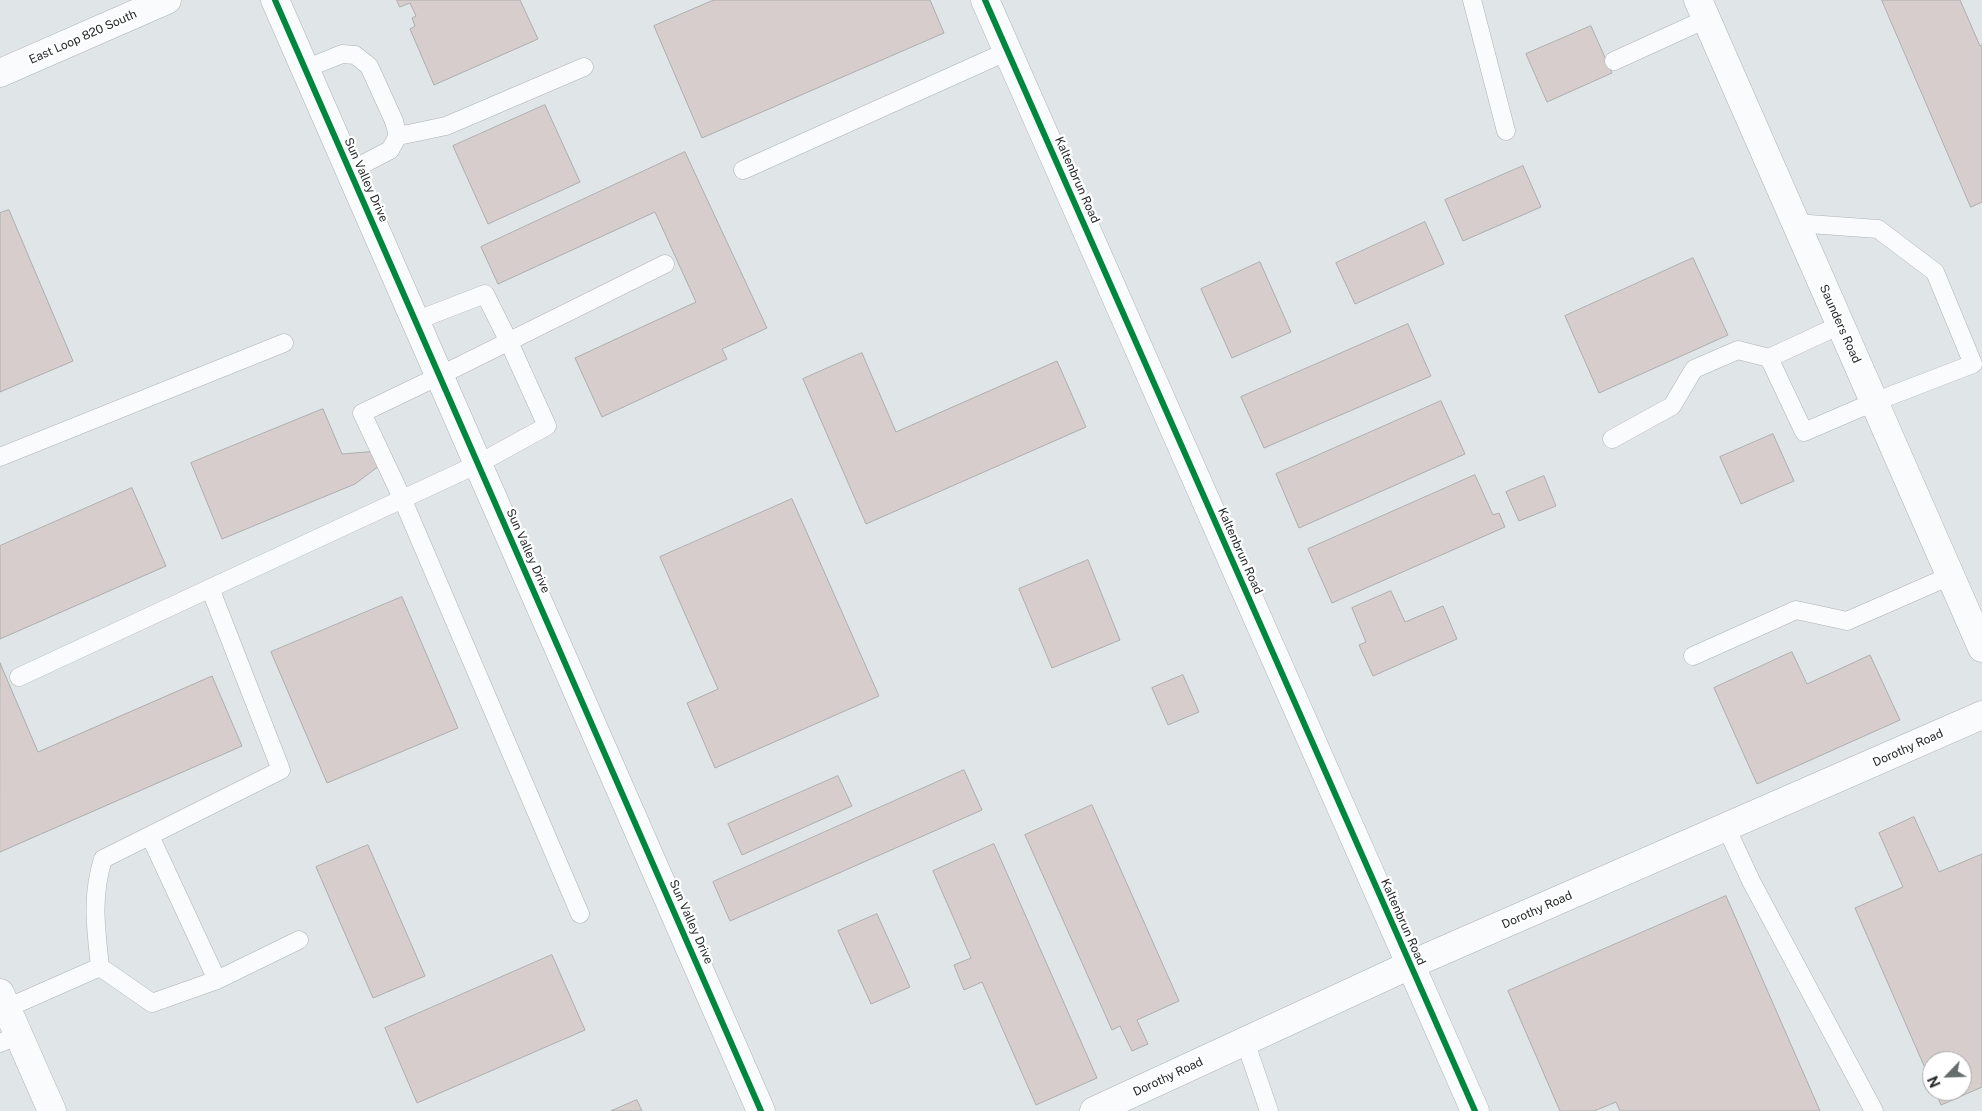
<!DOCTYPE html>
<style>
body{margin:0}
#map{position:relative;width:1982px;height:1111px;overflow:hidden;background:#e0e6e8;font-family:"Public Sans",sans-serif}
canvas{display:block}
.north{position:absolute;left:1922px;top:1051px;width:50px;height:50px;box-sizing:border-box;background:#fff;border:1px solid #a8aaaa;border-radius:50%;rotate:246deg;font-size:14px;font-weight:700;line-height:20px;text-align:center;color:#262a2b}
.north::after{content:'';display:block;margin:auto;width:18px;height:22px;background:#676c6d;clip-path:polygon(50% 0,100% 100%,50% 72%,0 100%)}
</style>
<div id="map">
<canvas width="1982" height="1111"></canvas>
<div class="north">N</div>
</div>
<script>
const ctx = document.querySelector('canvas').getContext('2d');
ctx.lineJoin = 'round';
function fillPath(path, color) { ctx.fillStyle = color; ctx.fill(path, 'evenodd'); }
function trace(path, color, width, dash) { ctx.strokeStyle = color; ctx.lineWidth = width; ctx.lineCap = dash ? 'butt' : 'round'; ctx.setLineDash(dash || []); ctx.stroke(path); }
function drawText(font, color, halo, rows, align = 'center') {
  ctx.font = font + ' "Public Sans",sans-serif'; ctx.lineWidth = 4.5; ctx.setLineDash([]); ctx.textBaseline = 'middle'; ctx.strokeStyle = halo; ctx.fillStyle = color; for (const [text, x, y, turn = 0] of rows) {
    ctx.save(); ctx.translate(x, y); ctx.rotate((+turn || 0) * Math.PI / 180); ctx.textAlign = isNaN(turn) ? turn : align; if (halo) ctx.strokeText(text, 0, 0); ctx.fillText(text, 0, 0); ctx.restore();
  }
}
const building = new Path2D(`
 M 397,0 L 520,0 L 538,39 L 434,85 L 410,29 L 415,26 L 412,18 L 416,16 L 410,3 L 400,7 Z
 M 714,0 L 930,0 L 944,33 L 702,138 L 654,26 Z
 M 1882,0 L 1960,0 L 1980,46 L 1982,45 L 1982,202 L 1971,207 Z
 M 1591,26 L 1612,73 L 1547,102 L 1526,54 Z
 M 545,105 L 580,182 L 488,224 L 453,146 Z
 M 685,152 L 767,328 L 722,349 L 727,359 L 602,417 L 575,358 L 696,302 L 655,212 L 498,284 L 481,247 Z
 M 1523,166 L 1541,207 L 1463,241 L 1445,200 Z
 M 9,210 L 73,361 L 0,392 L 0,213 Z
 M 1425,222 L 1444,264 L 1355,304 L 1336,263 Z
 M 1693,258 L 1728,335 L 1599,393 L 1565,316 Z
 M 1260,262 L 1291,332 L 1232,358 L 1201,289 Z
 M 1408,324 L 1431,376 L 1264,448 L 1241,397 Z
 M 862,353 L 896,432 L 1057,361 L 1086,427 L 866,524 L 803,379 Z
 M 1441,401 L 1465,454 L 1299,528 L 1276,474 Z
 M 323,409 L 342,454 L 378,451 L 383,463 L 355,484 L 222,539 L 191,463 Z
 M 1773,434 L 1794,481 L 1741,504 L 1720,457 Z
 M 1475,475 L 1493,515 L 1499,513 L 1505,527 L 1332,603 L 1308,549 Z
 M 1544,476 L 1556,506 L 1519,521 L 1506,492 Z
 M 132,488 L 166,566 L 0,639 L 0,546 Z
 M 792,499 L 879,696 L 715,768 L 687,703 L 718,689 L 660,557 Z
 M 1088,560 L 1120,640 L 1052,668 L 1019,589 Z
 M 1391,591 L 1405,622 L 1443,606 L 1457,639 L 1373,676 L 1359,645 L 1366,642 L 1352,608 Z
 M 402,597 L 458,728 L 327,783 L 271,652 Z
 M 1792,652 L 1807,684 L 1870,655 L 1900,720 L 1757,784 L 1714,688 Z
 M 0,663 L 38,752 L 212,676 L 242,746 L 0,852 Z
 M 1183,675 L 1199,712 L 1168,725 L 1152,688 Z
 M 964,770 L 982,810 L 730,921 L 713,882 Z
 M 838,776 L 852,806 L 742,855 L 728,824 Z
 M 1092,805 L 1179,1001 L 1137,1020 L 1148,1044 L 1132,1051 L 1120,1026 L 1112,1030 L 1025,835 Z
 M 1914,817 L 1939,872 L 1982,854 L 1982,1087 L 1941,1105 L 1935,1091 L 1962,1091 L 1962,1061 L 1932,1061 L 1932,1084 L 1855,908 L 1903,887 L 1879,833 Z
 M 994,844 L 1097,1078 L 1036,1105 L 982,982 L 964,990 L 954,965 L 971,958 L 933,871 Z
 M 368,845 L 425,976 L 373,998 L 316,867 Z
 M 1726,896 L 1820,1111 L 1620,1111 L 1616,1102 L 1594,1111 L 1560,1111 L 1508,991 Z
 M 877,914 L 910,987 L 871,1004 L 838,931 Z
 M 552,955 L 585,1030 L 417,1103 L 385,1028 Z
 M 637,1100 L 642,1111 L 611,1111 Z`);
const lane = new Path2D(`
 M 1472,0 L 1506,131
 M 1614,61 L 1706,19
 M 305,69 L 342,54 L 355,55 L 369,66 L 394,121 L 398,136 L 390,150 L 350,171
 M 398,136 L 446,126 L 584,67
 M 743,170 L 1008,51
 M 1795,223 L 1878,229 L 1935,272 L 1973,364 L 1874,402 L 1804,432 L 1769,358 L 1840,325
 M 1612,439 L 1672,406 L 1694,369 L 1738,350 L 1769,358
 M 0,457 L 284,343
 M 1693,656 L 1796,610 L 1847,621 L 1950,576
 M 19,677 L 478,464 L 547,426 L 509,342 L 485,294 L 415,321
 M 1726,827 L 1751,881 L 1874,1111
 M 150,836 L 217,980
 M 580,914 L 402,498 L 362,413 L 439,376 L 665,264
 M 100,967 L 152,1003 L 217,980 L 299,940
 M 7,1008 L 100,967 C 96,929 91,897 103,859 L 281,770 L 210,588
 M 1245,1041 L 1269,1111
 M 0,1043 L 18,1035`);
const street = new Path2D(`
 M 275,0 L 761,1111
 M 985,0 L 1475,1111
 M 1698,0 L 1982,648
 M 0,993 L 52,1111
 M 1094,1111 L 1410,965 L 1982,715`);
const secondary = new Path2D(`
 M 0,73 L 167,0`);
const cycleway = new Path2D(`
 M 275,0 L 761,1111
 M 985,0 L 1475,1111`);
const streetNames = [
 ["East Loop 820 South",83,37,-24],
 ["Sun Valley Drive",366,180,66],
 ["Kaltenbrun Road",1077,180,66],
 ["Saunders Road",1840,324,66],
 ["Sun Valley Drive",528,551,66],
 ["Kaltenbrun Road",1240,551,66],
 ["Dorothy Road",1908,748,-24],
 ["Dorothy Road",1537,910,-24],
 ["Sun Valley Drive",691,922,66],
 ["Kaltenbrun Road",1403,922,66],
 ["Dorothy Road",1168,1077,-25]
];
fillPath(building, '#d8cdcd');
trace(building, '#acadae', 1);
trace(lane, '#adb2b3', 19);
trace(street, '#adb2b3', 29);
trace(secondary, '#adb2b3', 29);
trace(lane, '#fafbfc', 18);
trace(street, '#fafbfc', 28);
trace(secondary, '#fafbfc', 28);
trace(cycleway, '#00873e', 6);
drawText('12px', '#262a2b', '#fff', streetNames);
</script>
